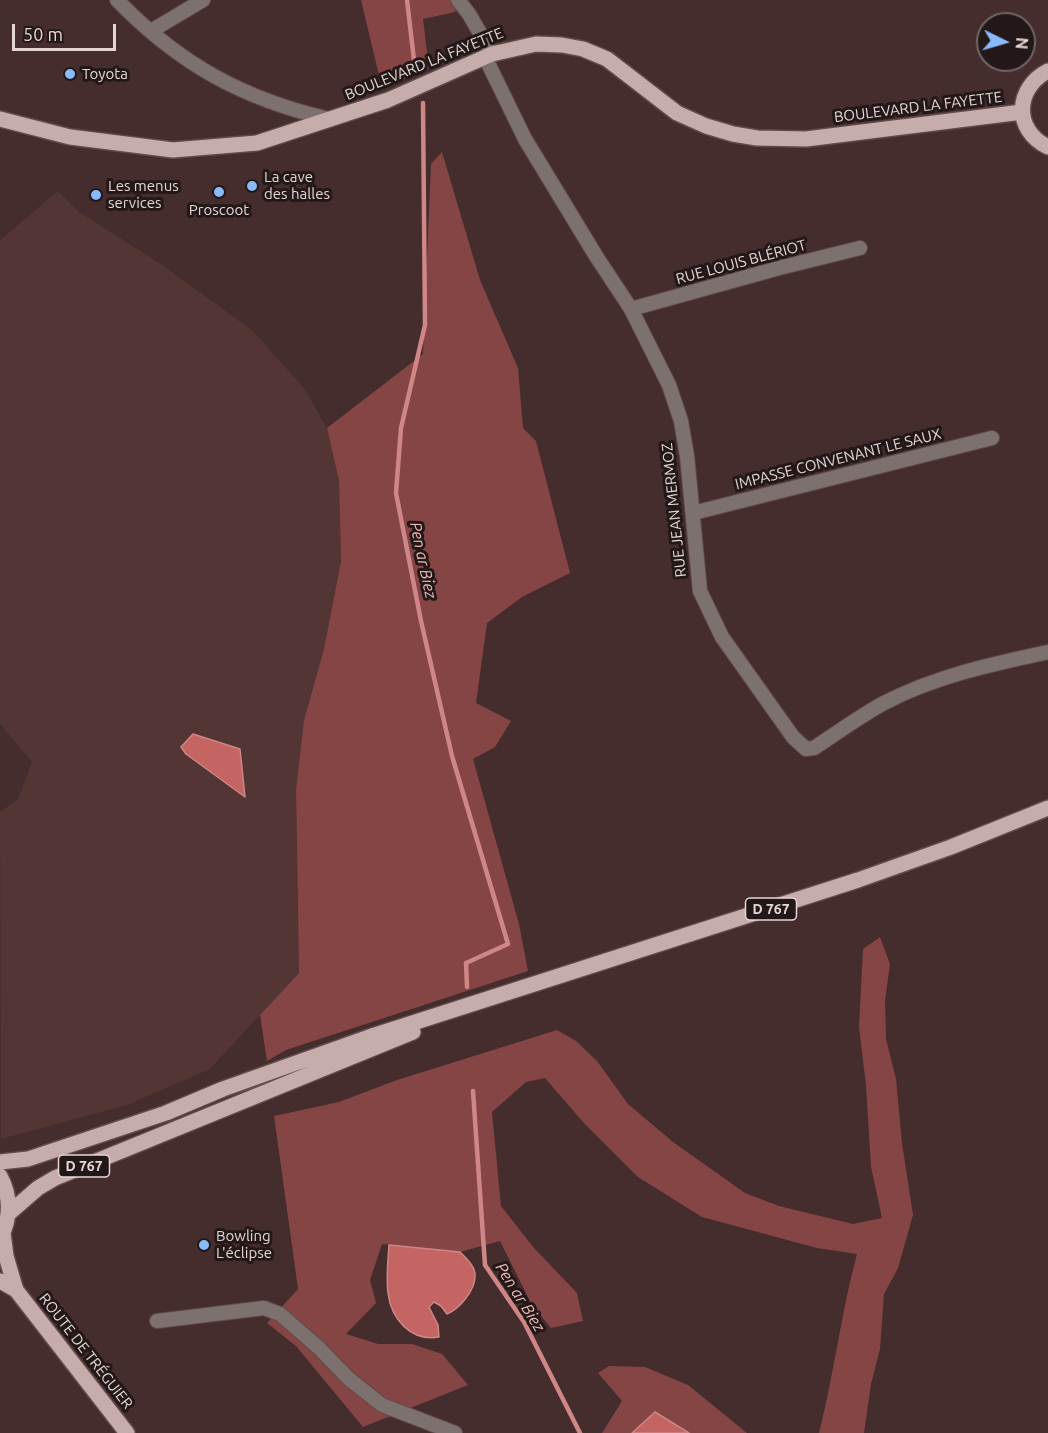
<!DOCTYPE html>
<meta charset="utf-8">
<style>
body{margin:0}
#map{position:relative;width:1048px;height:1433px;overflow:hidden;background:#442d2c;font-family:Ubuntu,sans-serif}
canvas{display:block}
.north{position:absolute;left:976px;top:12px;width:60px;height:60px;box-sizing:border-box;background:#231818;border:2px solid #716464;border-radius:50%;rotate:95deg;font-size:16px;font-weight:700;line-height:24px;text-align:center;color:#e5d6d5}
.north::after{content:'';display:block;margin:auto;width:21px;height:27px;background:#88bafc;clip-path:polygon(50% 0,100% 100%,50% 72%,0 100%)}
.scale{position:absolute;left:12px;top:24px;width:104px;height:27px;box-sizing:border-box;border:3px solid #e5d6d5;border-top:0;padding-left:8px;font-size:18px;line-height:21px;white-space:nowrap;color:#e5d6d5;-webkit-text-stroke:4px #231818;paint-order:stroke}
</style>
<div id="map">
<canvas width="1048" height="1433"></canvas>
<div class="north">N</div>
<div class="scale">50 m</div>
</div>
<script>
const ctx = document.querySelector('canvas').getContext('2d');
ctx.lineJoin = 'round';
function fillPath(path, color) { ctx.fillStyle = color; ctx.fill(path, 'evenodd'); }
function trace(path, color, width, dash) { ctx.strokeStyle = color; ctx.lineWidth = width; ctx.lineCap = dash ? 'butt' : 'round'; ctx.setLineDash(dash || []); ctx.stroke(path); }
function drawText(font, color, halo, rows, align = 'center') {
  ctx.font = font + ' Ubuntu,sans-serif'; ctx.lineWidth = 6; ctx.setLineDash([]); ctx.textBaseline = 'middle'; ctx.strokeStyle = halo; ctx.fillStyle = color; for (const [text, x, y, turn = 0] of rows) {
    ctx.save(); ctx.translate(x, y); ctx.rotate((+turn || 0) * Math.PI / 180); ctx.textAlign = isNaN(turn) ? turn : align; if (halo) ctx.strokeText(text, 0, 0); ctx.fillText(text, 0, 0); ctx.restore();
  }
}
const built = new Path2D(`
 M 58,191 L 79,212 L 161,264 L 253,331 L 304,388 L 327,428 L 339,481 L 341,561 L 324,649 L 304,720 L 296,790 L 299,973 L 210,1069 L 127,1105 L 1,1139 L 0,812 L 18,799 L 32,762 L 0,724 L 0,240 Z`);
const green = new Path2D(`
 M 361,0 L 461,0 L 455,12 L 423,19 L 429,68 L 382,88 Z
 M 442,152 L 480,280 L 518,368 L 523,428 L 536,441 L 570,573 L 522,597 L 487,623 L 476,703 L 511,721 L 495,747 L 473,759 L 519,924 L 528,971 L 286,1050 L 267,1061 L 260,1015 L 299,973 L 296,790 L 304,720 L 324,649 L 341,561 L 339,481 L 327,428 L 423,354 L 431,164 Z
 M 880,937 L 890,964 L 885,1001 L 886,1039 L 896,1079 L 902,1143 L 913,1215 L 898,1268 L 884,1294 L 880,1349 L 871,1384 L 864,1433 L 819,1433 C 834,1374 841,1313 857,1254 L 817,1248 L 702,1217 L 638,1177 L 583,1122 L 545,1078 L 526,1082 L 492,1112 L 501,1206 L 534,1248 L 577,1293 L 583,1321 L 551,1328 L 531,1303 L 500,1241 L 460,1252 L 382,1244 L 370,1280 L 376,1303 L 346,1334 L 378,1344 L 412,1344 L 442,1354 L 468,1385 L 363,1427 L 296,1346 L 267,1323 L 298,1289 L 274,1116 L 339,1102 L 397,1080 L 557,1030 L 576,1041 L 597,1061 L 628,1104 L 673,1142 L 745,1193 L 779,1206 L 853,1224 L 882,1218 L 871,1167 L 866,1085 L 859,1027 L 863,949 Z
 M 609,1366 L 645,1367 L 688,1385 L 747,1433 L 689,1433 L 655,1412 L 632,1433 L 602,1433 L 622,1401 L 598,1373 Z`);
const water = new Path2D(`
 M 193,734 L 240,749 L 245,797 L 186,754 L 181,747 Z
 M 389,1245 L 460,1252 C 466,1258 476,1267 475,1276 C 475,1291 459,1309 447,1314 L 441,1306 L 434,1302 L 429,1307 L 438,1325 L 439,1337 C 411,1342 391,1319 388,1293 C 386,1277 388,1261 389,1245 Z
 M 655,1412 L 689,1433 L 632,1433 Z`);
const stream = new Path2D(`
 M 407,0 L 415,69
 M 423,103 L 425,325 L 401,428 L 396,493 L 421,621 L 452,756 L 508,944 L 466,963 L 467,987
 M 473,1091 L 485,1265 L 524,1322 L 580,1433`);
const minor = new Path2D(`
 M 117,0 C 179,64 243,99 329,119
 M 458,0 L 469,14 L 492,54
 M 151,31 L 203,0
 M 485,57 L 525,139 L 596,256 L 631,309 L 669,385 L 681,421 L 687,456 L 700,591 L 722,637 L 793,737 L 806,749 L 814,748 C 837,733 860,716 884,703 C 936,676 992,664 1048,652
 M 631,309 L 779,268 L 860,248
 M 693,513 L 992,438
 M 157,1321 L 264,1308 L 280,1314 L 319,1348 L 349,1379 L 382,1405 L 455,1433`);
const major = new Path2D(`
 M 1048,71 C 1015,88 1013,130 1048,147
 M 0,119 L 70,137 L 173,150 L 257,143 L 388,100 L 492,54 L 536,44 L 562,45 L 583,49 L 607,59 L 677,113 L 706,126 L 733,134 L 757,138 L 806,139 L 1022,112
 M 0,1162 L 28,1159 L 166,1113 L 223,1089 L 369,1037 L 858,880 L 951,847 L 1048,808
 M 0,1176 C 11,1196 11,1218 0,1239
 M 8,1214 L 38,1188 L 55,1178 L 413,1032
 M 3,1233 L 6,1256 L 16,1290
 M 0,1281 L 16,1290 L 127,1433`);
const markers = [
 [70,74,6,"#88bafc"],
 [252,186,6,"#88bafc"],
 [219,192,6,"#88bafc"],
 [96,195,6,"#88bafc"],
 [204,1245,6,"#88bafc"]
];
const shields = [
 [771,909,51],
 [84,1166,51]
];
const shieldNames = [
 ["D 767",771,909],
 ["D 767",84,1166]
];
const streetNames = [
 ["BOULEVARD LA FAYETTE",424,64,-22],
 ["BOULEVARD LA FAYETTE",918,107,-7],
 ["RUE LOUIS BLÉRIOT",741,262,-15],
 ["IMPASSE CONVENANT LE SAUX",838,459,-14],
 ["RUE JEAN MERMOZ",674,510,-96],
 ["ROUTE DE TRÉGUIER",86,1351,52]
];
const poiNames = [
 ["Toyota",82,74],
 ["La cave",264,177],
 ["des halles",264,194],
 ["Les menus",108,186],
 ["services",108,203],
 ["Proscoot",219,210,"center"],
 ["Bowling",216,1236],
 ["L'éclipse",216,1253]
];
const waterNames = [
 ["Pen ar Biez",423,560,78],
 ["Pen ar Biez",520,1297,58]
];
fillPath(built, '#533533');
fillPath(green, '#854544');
fillPath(water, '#c46564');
trace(water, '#ce8786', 1.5);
trace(stream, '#ce8786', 4.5);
trace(minor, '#614b4a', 16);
trace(major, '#614b4a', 18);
trace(minor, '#7d7170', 14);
trace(major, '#c6adac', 15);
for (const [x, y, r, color] of markers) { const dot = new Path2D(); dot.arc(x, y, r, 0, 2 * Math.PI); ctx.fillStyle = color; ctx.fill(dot); trace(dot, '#231818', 2); }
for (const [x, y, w] of shields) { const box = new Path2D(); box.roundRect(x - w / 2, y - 11, w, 22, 4.5); ctx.fillStyle = '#231818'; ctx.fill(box); trace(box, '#e5d6d5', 1.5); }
drawText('bold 14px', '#e5d6d5', null, shieldNames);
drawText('15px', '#e5d6d5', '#231818', streetNames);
drawText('15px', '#e5d6d5', '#231818', poiNames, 'left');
drawText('italic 16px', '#efbbb8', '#231818', waterNames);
</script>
